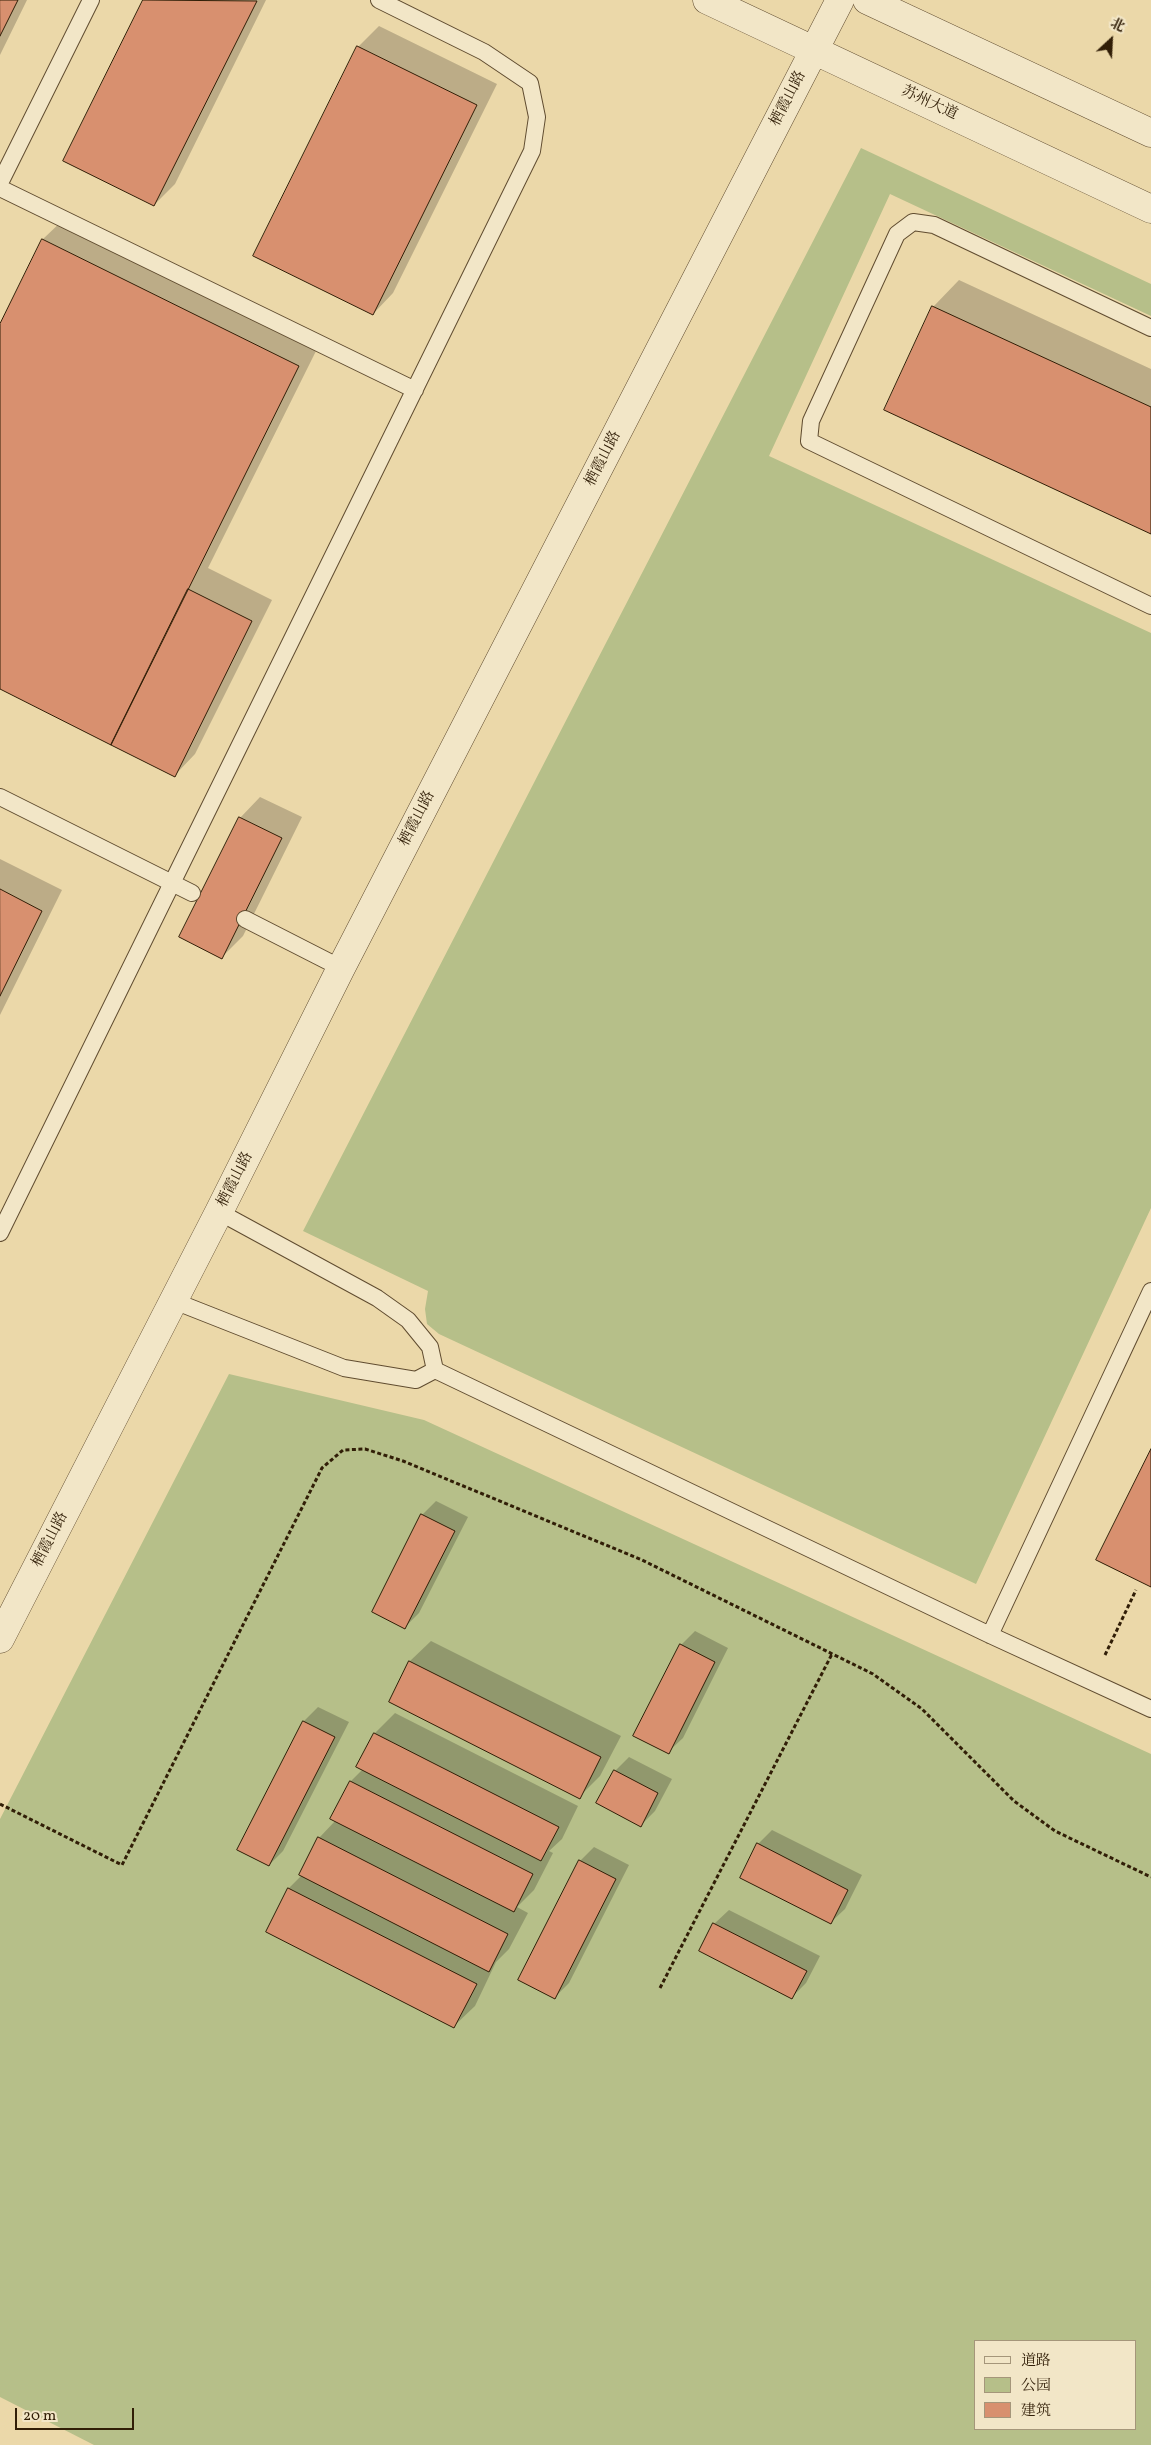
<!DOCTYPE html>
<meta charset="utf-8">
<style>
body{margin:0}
#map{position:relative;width:1151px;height:2445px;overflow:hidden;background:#ebd8a9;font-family:Vollkorn,"Noto Serif SC",serif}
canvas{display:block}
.legend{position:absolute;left:974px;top:2340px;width:162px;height:90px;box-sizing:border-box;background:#f2e6c7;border:1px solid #a5967a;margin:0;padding:6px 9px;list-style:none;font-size:15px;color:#311e07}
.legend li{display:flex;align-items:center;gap:10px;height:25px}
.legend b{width:25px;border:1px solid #a5967a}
.north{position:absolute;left:1086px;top:15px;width:50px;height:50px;-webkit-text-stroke:4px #f2e6c7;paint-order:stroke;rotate:25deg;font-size:14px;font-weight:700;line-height:20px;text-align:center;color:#311e07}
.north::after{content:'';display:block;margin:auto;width:18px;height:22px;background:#311e07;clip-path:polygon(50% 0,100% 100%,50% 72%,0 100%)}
.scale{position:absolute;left:15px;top:2408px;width:119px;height:22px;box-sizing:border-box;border:2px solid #311e07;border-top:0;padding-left:6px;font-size:15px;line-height:18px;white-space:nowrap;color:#311e07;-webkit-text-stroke:4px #f2e6c7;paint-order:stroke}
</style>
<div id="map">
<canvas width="1151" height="2445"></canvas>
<ul class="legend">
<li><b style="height:6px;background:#f2e6c7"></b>道路</li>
<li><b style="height:14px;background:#b6bf89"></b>公园</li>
<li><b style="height:14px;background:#d8906f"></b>建筑</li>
</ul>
<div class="north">北</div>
<div class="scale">20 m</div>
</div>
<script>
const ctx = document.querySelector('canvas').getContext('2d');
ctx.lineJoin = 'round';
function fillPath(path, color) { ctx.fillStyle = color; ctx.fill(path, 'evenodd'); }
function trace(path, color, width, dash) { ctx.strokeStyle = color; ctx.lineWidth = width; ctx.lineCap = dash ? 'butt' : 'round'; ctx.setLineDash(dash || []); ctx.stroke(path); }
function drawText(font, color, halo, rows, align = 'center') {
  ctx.font = font + ' Vollkorn,"Noto Serif SC",serif'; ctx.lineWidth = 4; ctx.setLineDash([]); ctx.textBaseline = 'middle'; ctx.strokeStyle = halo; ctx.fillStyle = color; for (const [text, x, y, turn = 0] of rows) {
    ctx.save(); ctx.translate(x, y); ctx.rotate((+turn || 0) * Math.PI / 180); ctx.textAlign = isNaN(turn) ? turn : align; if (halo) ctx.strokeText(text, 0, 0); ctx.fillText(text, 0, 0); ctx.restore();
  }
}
const green = new Path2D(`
 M 861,148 L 1151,284 L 1151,316 L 890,194 L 769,456 L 1151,633 L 1151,1208 L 976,1584 L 439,1334 L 427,1324 L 425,1309 L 428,1291 L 303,1231 Z
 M 229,1374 L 424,1420 L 1151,1754 L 1151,2445 L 94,2445 L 0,2397 L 0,1819 ZM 975,2341 L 1135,2341 L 1135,2429 L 975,2429 Z`);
const shadow = new Path2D(`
 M 0,0 L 27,0 L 0,55 Z
 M 144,0 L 266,0 L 175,184 L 154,205 L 64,161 Z
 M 379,26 L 497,84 L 393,293 L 373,314 L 358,47 Z
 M 64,219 L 319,345 L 208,568 L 272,600 L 195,754 L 175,775 L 0,688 L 0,327 L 43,239 Z
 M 959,280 L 1151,369 L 1151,533 L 933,307 Z
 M 260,797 L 302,817 L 243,936 L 222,957 L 240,818 Z
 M 0,859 L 62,890 L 0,1015 Z
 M 436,1501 L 468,1517 L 419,1613 L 405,1627 L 422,1515 Z
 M 695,1631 L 728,1648 L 683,1738 L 668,1752 L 681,1645 Z
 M 431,1641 L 621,1736 L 600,1776 L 579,1797 L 390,1701 L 410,1661 Z
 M 318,1707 L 349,1722 L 283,1851 L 269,1865 L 238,1849 L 304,1721 Z
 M 395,1713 L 578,1806 L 562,1839 L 549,1851 L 553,1853 L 534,1890 L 517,1907 L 528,1913 L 509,1949 L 496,1962 L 475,2006 L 454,2026 L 267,1931 L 289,1888 L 302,1875 L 319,1838 L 336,1820 L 332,1818 L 351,1781 L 363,1769 L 358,1767 L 375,1733 Z
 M 629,1757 L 672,1779 L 655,1811 L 641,1825 L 615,1771 Z
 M 772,1830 L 862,1875 L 845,1909 L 830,1923 L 758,1844 Z
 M 594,1847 L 629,1865 L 569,1983 L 555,1997 L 580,1861 Z
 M 729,1910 L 820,1956 L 806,1983 L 792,1997 L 714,1924 Z`);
const building = new Path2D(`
 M 0,0 L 18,0 L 0,36 Z
 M 143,0 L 257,1 L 154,206 L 63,161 Z
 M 357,46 L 477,105 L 373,315 L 253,256 Z
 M 42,239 L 299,366 L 111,745 L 0,689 L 0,324 Z
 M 932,306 L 1151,407 L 1151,534 L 884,410 Z
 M 188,589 L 252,621 L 175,777 L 111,745 Z
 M 239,817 L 282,838 L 222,959 L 179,937 Z
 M 0,889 L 42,911 L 0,996 Z
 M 1151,1449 L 1151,1587 L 1096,1560 Z
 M 421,1514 L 455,1531 L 405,1629 L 372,1612 Z
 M 680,1644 L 715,1662 L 669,1754 L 633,1736 Z
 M 409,1661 L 601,1757 L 580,1799 L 389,1702 Z
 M 303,1721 L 335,1737 L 269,1866 L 237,1850 Z
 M 374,1733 L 559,1827 L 541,1861 L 356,1767 Z
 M 614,1770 L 658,1793 L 641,1827 L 596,1803 Z
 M 350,1781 L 533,1874 L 514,1912 L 330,1819 Z
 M 318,1837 L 508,1934 L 489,1972 L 299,1875 Z
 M 757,1843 L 848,1890 L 831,1924 L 740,1878 Z
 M 579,1860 L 616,1879 L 555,1999 L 518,1980 Z
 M 288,1888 L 477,1984 L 454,2028 L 266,1932 Z
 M 713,1923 L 807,1971 L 792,1999 L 699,1951 Z`);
const path = new Path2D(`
 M 1105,1655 L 1136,1590
 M 0,1804 L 122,1865 L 322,1468 L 343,1450 L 365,1449 L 403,1461 L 642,1560 L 873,1674 L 922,1709 L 1014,1801 L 1055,1831 L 1151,1877
 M 660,1988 L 832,1654`);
const service = new Path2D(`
 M 0,183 L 91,0
 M 0,188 L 415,390
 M 1151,328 L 934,225 L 913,222 L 897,234 L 811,421 L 809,441 L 1151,606
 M 0,797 L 192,893
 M 245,919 L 341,968
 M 0,1233 L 532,151 L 537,117 L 530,83 L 484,52 L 379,0
 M 174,1301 L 344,1368 L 416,1380 L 435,1370 L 430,1347 L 408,1320 L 377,1298 L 219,1212
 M 435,1370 L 990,1635 L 1151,1709
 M 990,1635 L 1151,1291`);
const tertiary = new Path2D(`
 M 707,0 L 1151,209
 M 867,0 L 1151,133
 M 0,1639 L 219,1212 L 341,968 L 840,0`);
const streetNames = [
 ["栖霞山路",789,99,-63],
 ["苏州大道",929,104,25],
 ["栖霞山路",604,459,-63],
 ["栖霞山路",418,819,-63],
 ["栖霞山路",236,1180,-63],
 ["栖霞山路",51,1540,-63]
];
fillPath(green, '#b6bf89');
fillPath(shadow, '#0003');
fillPath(building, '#d8906f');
trace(building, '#311e07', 1);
trace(service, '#604c30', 18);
trace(tertiary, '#604c30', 29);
trace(path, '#311e07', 3, [4, 2.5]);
trace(service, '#f2e6c7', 16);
trace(tertiary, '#f2e6c7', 28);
drawText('15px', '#311e07', '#f2e6c7', streetNames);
</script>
